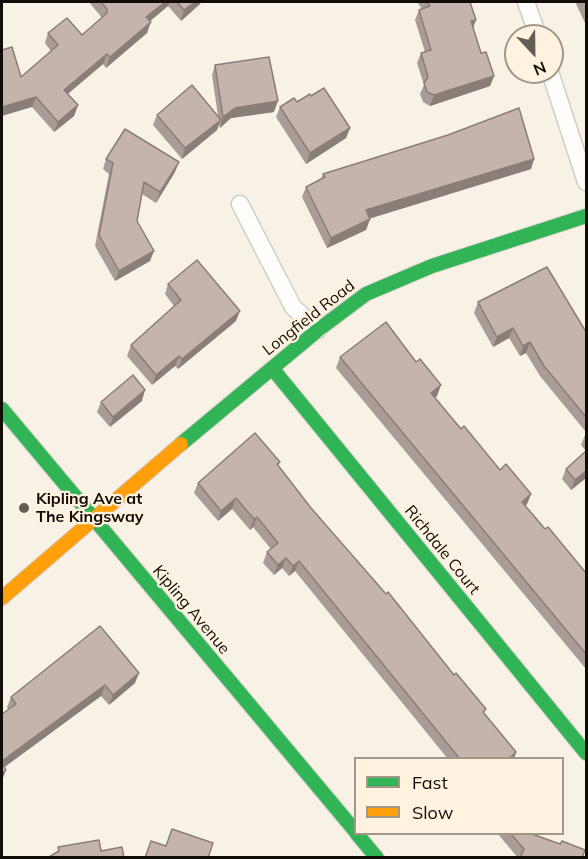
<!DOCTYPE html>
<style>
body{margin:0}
#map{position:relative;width:588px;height:859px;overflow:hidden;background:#f8f1e6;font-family:Mulish,sans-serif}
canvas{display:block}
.frame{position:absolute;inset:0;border:3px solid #120e07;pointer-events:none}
.legend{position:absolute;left:354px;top:757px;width:210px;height:78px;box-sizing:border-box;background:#fff2df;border:2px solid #a09789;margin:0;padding:8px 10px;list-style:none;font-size:18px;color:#120e07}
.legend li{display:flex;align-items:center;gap:12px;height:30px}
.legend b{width:30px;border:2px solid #a09789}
.north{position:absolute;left:504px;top:24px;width:60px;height:60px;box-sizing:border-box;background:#fff2df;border:2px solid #a09789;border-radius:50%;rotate:158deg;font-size:16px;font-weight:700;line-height:24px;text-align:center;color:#120e07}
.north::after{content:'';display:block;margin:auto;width:21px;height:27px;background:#625d55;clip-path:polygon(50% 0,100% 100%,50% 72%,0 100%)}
</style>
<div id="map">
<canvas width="588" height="859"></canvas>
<div class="frame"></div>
<ul class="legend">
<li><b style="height:8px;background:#30b455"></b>Fast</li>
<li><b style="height:8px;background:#ff9f0a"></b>Slow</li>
</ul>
<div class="north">N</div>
</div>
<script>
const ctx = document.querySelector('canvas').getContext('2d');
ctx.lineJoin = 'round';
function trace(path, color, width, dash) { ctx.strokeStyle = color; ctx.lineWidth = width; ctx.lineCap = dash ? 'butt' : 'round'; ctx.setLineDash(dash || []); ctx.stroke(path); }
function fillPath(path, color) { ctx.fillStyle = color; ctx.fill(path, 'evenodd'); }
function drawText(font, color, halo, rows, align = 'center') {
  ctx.font = font + ' Mulish,sans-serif'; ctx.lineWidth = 4.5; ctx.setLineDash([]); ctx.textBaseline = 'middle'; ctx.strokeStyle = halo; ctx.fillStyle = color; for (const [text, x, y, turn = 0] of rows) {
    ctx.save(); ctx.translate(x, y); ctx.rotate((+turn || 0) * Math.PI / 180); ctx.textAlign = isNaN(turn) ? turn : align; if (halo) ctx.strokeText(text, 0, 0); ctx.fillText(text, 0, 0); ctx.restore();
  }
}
const street = new Path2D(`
 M 526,2 L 538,36
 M 550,72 L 586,182
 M 240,204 L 293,307 L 318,330`);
const fast = new Path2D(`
 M 272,368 L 586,753
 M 2,409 L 356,832
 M 181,444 L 318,330 L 366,294 L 432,266 L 586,216
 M 357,834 L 377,858`);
const slow = new Path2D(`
 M 2,598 L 181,444`);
const wall = new Path2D(`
 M 89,2 L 201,2 L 200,4 L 181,21 L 168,6 L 150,21 L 147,33 L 106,68 L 103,64 L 68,94 L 78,105 L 74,116 L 54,132 L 32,107 L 21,77 L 51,51 L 45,43 L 48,33 L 82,35 L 102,18 Z
 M 417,2 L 470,2 L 476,20 L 473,28 L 481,53 L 494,76 L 490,86 L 430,106 L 423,102 L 420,94 L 424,85 L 417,63 L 421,53 L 425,52 L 415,20 L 419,10 L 422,9 Z
 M 577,2 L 586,2 L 586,25 L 576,4 Z
 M 215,65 L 274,112 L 231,118 L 220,128 L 219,124 L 217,130 L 182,159 L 153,125 L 157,115 L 218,116 L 212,75 Z
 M 311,96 L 350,128 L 346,138 L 306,164 L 276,117 L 280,107 L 297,102 Z
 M 106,159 L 175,172 L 156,203 L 142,194 L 137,221 L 150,261 L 115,281 L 95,246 L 109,174 L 103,169 Z
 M 534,159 L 531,169 L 370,218 L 366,230 L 327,248 L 302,197 L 306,187 L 321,179 L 323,174 Z
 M 168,284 L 236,321 L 178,369 L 175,366 L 152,385 L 127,356 L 131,345 L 174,306 L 165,294 Z
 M 478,302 L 586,332 L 586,432 L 540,376 L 526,353 L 520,356 L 509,338 L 493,347 L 474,313 Z
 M 340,357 L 437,396 L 435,398 L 461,429 L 500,470 L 531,494 L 527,504 L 525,506 L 545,529 L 586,573 L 586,669 L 336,368 Z
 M 142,401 L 110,427 L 97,412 L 101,402 Z
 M 586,433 L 586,478 L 571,490 L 562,479 L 566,469 L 586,451 L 581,445 L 585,435 Z
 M 280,462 L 278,466 L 311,508 L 454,675 L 486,709 L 484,713 L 516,752 L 514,759 L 448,759 L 295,571 L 289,576 L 282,568 L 274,575 L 263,563 L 267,552 L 271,549 L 253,527 L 250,530 L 232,509 L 218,521 L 194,493 L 198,483 Z
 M 100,626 L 135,683 L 109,705 L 101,696 L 4,767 L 6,770 L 2,780 L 8,709 L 7,707 L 11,697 Z
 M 498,834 L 532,834 L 582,858 L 518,858 Z`);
const shadedWall = new Path2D(`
 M 165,2 L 170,2 L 168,6 L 143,27 L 146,17 Z
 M 195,2 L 201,2 L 200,4 L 181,21 L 184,10 Z
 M 476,20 L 472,30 L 471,21 Z
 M 151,22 L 147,33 L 106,68 L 110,57 Z
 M 107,54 L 103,64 L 60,100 L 64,90 Z
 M 494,76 L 490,86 L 430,106 L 434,95 Z
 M 36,97 L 32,107 L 2,116 L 2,107 Z
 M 278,101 L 274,112 L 231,118 L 220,128 L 223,117 L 235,108 Z
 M 78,105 L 74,116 L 54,132 L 58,122 Z
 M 221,120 L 217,130 L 182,159 L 185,148 Z
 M 350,128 L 346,138 L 306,164 L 310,153 Z
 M 534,159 L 531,169 L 362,221 L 366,210 Z
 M 179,162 L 175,172 L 156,203 L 160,192 Z
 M 370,219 L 366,230 L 327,248 L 331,238 Z
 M 154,251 L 150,261 L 115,281 L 119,271 Z
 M 240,311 L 236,321 L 178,369 L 182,359 Z
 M 513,328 L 509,338 L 493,347 L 497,337 Z
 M 530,342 L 526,353 L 520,356 L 523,346 Z
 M 179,356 L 175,366 L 152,385 L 156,375 Z
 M 441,385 L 437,396 L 427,404 L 431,393 Z
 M 145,390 L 142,401 L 110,427 L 113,417 Z
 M 586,471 L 586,478 L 571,490 L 575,480 Z
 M 531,494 L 527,504 L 518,512 L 522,502 Z
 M 236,498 L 232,509 L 218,521 L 221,511 Z
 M 257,517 L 253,527 L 250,530 L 254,519 Z
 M 286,558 L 282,568 L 274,575 L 278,565 Z
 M 299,561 L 295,571 L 289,576 L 293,566 Z
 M 139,673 L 135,683 L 109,705 L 113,695 Z
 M 105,685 L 101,696 L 2,769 L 2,761 Z
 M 516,752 L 514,759 L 509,759 Z
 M 6,770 L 2,780 L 2,781 L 2,773 Z`);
const building = new Path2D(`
 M 101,2 L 165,2 L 146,17 L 151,22 L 110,57 L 107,54 L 64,90 L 78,105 L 58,122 L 36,97 L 2,107 L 2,50 L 12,47 L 21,77 L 58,45 L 48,33 L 67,18 L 82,35 L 107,13 L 107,9 Z
 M 177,2 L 195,2 L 184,10 Z
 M 427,2 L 470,2 L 476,20 L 471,21 L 481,53 L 486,52 L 494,76 L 434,95 L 427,92 L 424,83 L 428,77 L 421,53 L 431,50 L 419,10 L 430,6 Z
 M 269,57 L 278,101 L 235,108 L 223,117 L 215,65 Z
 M 192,85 L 221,120 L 185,148 L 157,115 Z
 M 324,88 L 350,128 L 310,153 L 280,107 L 294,98 L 297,102 L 310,94 L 311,96 Z
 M 519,108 L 534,159 L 366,210 L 370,219 L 331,238 L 306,187 L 325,177 L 323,174 L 448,135 Z
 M 125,129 L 179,162 L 160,192 L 144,182 L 137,221 L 154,251 L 119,271 L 99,235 L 113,163 L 106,159 Z
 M 197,260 L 240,311 L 182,359 L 179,356 L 156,375 L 131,345 L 181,300 L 168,284 Z
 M 547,267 L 586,332 L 586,417 L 544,366 L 530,342 L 523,346 L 513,328 L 497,337 L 478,302 Z
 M 386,322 L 416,362 L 420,359 L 441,385 L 431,393 L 461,429 L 464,426 L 500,470 L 506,464 L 531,494 L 522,502 L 545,529 L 548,527 L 586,573 L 586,654 L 340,357 Z
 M 133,375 L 145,390 L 113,417 L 101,402 Z
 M 255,433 L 280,462 L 277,464 L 311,508 L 386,594 L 388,592 L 454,675 L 456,673 L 486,709 L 483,712 L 516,752 L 509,759 L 460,759 L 299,561 L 293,566 L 286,558 L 278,565 L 267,552 L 278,543 L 257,517 L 254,519 L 236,498 L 221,511 L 198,483 Z
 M 586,451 L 586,471 L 575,480 L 566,469 Z
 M 100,626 L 139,673 L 113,695 L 105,685 L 2,761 L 2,714 L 16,704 L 11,697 Z
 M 2,763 L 6,770 L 2,773 Z
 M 172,829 L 213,843 L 208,858 L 145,858 L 151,841 L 166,846 Z
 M 511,834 L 532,834 L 560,844 L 562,841 L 585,850 L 582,858 L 520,858 L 524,849 Z
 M 99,840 L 101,851 L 122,847 L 124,858 L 47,858 L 59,851 L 58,847 Z`);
const markers = [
 [24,508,6,"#625d55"]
];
const streetNames = [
 ["Longfield Road",309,318,-38],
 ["Richdale Court",442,550,51],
 ["Kipling Avenue",191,610,50]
];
const poiNames = [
 ["Kipling Ave at",36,499],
 ["The Kingsway",36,517]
];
trace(street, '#d2cdc4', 19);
trace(fast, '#d2cdc4', 16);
trace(slow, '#d2cdc4', 16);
trace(street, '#fefdfb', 16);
trace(fast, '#30b455', 14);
trace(slow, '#ff9f0a', 14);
fillPath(wall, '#a99b95');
fillPath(shadedWall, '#8a7e79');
fillPath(building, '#c5b4ad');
trace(building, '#8a7e79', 1.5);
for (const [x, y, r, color] of markers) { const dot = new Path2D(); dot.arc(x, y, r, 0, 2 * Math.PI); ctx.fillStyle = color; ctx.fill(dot); trace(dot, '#fff2df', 2); }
drawText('16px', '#120e07', '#fff2df', streetNames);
drawText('bold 16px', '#120e07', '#fff2df', poiNames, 'left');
</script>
